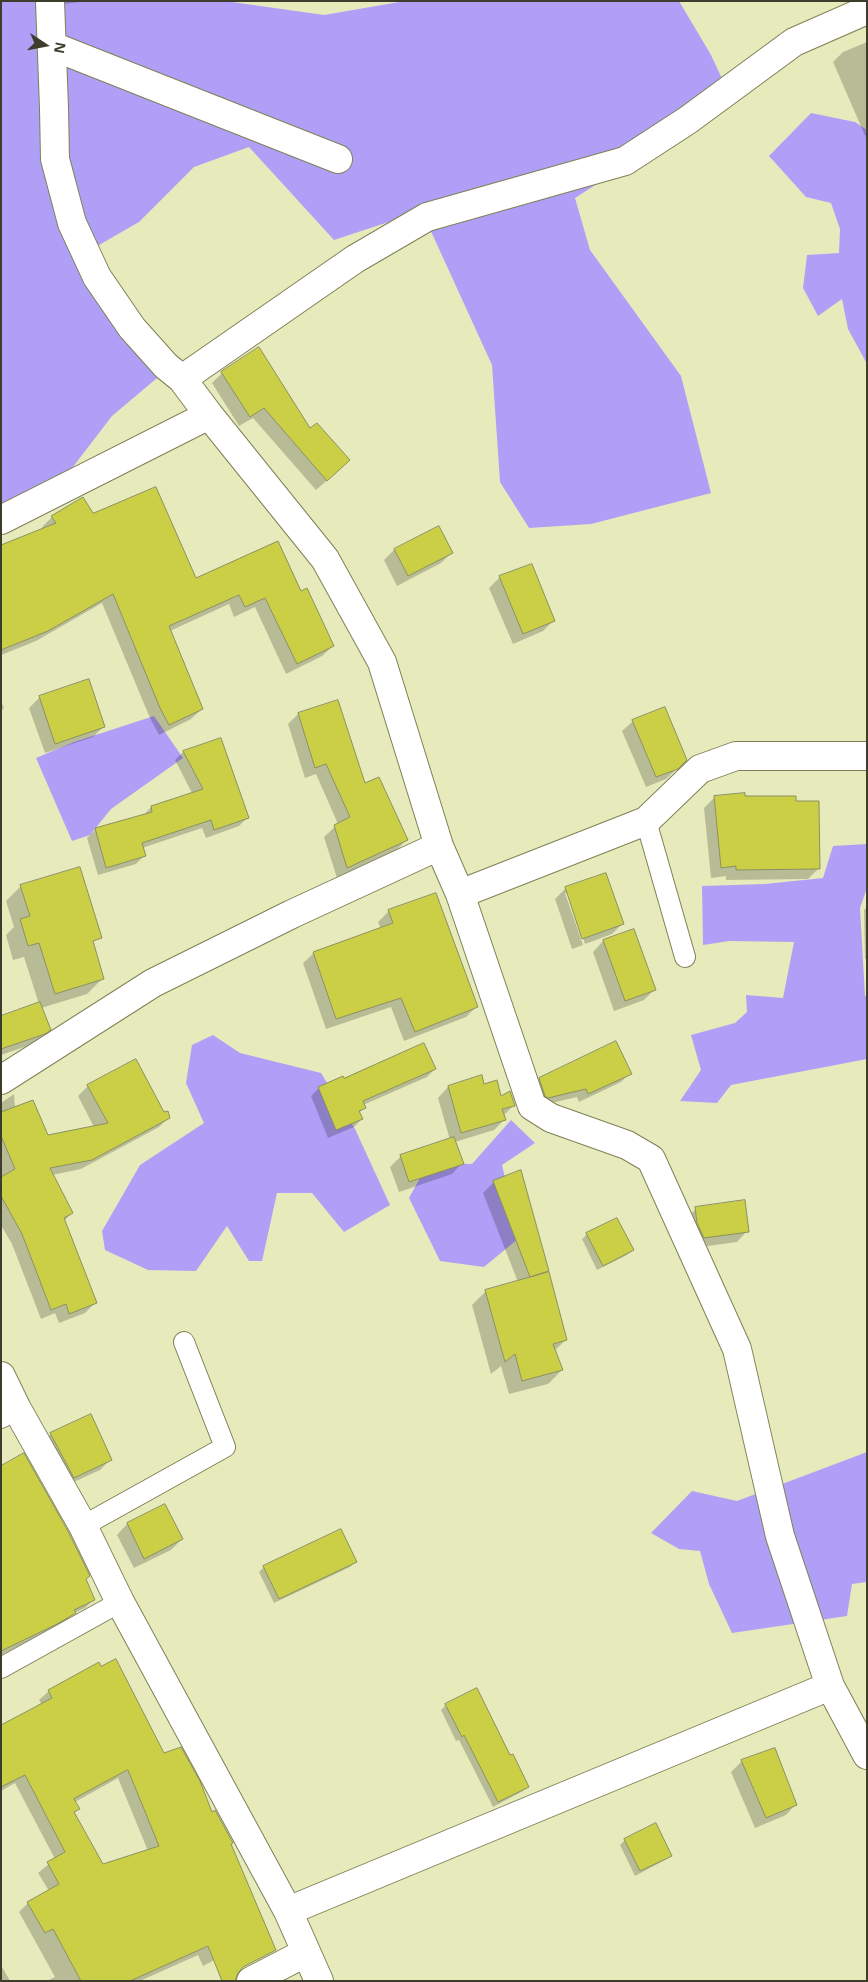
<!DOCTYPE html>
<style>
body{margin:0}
#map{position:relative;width:868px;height:1982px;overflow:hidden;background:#e7ebbc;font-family:"Open Sans",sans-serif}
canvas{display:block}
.frame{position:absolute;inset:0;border:2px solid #3c3d2b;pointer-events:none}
.north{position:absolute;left:20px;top:20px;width:50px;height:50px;-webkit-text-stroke:4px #fff;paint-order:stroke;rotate:101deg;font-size:14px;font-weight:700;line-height:20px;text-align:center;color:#3c3d2b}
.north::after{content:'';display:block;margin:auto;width:18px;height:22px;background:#3c3d2b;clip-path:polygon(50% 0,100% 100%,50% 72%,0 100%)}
</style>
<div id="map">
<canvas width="868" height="1982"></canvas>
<div class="frame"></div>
<div class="north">N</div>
</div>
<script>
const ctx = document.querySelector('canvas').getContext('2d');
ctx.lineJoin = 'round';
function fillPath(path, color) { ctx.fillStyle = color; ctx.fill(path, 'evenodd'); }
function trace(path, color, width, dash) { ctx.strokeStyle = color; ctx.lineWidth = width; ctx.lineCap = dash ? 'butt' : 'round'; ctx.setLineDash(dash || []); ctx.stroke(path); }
const forest = new Path2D(`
 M 1,1 L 225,1 L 324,15 L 405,1 L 679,1 L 711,55 L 731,98 L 575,198 L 590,250 L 681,376 L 711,493 L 591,524 L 529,528 L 500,482 L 492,365 L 429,227 L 413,214 L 334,240 L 249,147 L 194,167 L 139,222 L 73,260 L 106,314 L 163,373 L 112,416 L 66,476 L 1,506 Z
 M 811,113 L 855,122 L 867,130 L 867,364 L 848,329 L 842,299 L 818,316 L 803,288 L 807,255 L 839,253 L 840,229 L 831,203 L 806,197 L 769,156 Z
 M 154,716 L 183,758 L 111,809 L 90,835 L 72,841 L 36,758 L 74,742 Z
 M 867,844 L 867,888 L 860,908 L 865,996 L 867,996 L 867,1059 L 731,1085 L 717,1103 L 680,1101 L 701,1070 L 691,1035 L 735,1023 L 747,1012 L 746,995 L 783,998 L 794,942 L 729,941 L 703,945 L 702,886 L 765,884 L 823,878 L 833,846 Z
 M 213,1035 L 240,1053 L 321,1073 L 355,1129 L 390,1205 L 344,1232 L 312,1193 L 277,1193 L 262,1261 L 249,1261 L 227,1226 L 196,1271 L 148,1270 L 105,1250 L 102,1231 L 140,1165 L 204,1123 L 186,1083 L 192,1045 Z
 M 511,1120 L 535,1143 L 502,1165 L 519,1238 L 484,1267 L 440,1261 L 409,1198 L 428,1163 L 472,1164 Z
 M 867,1452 L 867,1582 L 852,1584 L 847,1616 L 732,1633 L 709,1584 L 700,1551 L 679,1549 L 651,1533 L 692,1491 L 737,1501 Z`);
const shadow = new Path2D(`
 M 55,1 L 89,1 L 55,5 Z
 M 867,42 L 867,140 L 833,62 L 843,52 Z
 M 222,373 L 310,430 L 338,471 L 316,490 L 253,418 L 239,426 L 212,383 Z
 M 93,515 L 195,580 L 300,592 L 333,646 L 322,656 L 286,674 L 255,607 L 234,617 L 229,604 L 170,631 L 202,709 L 191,719 L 159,735 L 150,718 L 102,603 L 36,641 L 1,655 L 1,546 L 44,530 L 42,527 L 52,517 Z
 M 438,527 L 451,553 L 441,563 L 397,586 L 384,560 L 394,550 Z
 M 500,577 L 554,620 L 543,631 L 513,644 L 489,588 Z
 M 40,697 L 104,726 L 93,737 L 45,753 L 29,708 Z
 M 1,701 L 4,708 L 1,711 Z
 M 337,701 L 365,785 L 406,840 L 396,851 L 337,878 L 324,837 L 338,824 L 316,774 L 305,778 L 288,724 L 298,714 Z
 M 633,721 L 686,760 L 666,779 L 646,787 L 622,731 Z
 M 220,740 L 248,817 L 239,826 L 206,838 L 202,828 L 142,848 L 144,856 L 136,864 L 98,875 L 87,838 L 96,829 L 143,816 L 151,807 L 192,793 L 175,760 L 183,752 Z
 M 715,797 L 744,797 L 818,869 L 808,879 L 726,880 L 726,876 L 711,878 L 704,808 Z
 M 605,875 L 622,924 L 612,934 L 585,944 L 568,893 L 565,893 L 583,945 L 572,949 L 555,899 L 565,889 Z
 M 21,886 L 102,979 L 87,994 L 41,1008 L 49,1029 L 33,1044 L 1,1055 L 1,1017 L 39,1004 L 24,957 L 13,960 L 6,935 L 14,927 L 6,901 Z
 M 867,907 L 867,959 L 865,959 L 864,910 Z
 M 389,911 L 476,1007 L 466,1017 L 404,1041 L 391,1007 L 326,1029 L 303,963 L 314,953 L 381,929 L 378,922 Z
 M 603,941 L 654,990 L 644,1000 L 614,1011 L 593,952 Z
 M 435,1069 L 427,1077 L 363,1105 L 364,1108 L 359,1113 L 362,1119 L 354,1127 L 328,1138 L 311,1096 L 319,1088 L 343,1080 Z
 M 630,1073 L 621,1082 L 579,1102 L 577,1097 L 539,1106 L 531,1088 L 540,1079 Z
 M 481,1077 L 484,1085 L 514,1105 L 503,1116 L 505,1119 L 494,1130 L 455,1142 L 462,1163 L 452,1174 L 399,1192 L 390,1167 L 401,1156 L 450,1140 L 438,1098 L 448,1087 Z
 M 88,1086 L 163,1113 L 169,1117 L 159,1127 L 81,1169 L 52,1175 L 72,1213 L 64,1221 L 95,1303 L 85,1313 L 59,1323 L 55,1313 L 41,1319 L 12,1244 L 1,1225 L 1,1103 L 14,1094 L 15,1108 L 47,1136 L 94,1127 L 78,1096 Z
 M 494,1182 L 547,1270 L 542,1276 L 566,1340 L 554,1351 L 562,1370 L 548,1384 L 509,1394 L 501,1366 L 491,1374 L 472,1305 L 486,1291 L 518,1282 L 483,1193 Z
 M 696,1209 L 747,1231 L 737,1242 L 693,1248 L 685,1219 Z
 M 587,1234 L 632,1250 L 627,1255 L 597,1270 L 582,1239 Z
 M 51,1434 L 111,1459 L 100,1470 L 63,1487 L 40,1445 Z
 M 1,1467 L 85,1580 L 94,1599 L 85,1608 L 72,1614 L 65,1622 L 1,1655 Z
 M 164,1506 L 182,1539 L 171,1550 L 134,1568 L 117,1535 L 127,1524 Z
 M 355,1562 L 350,1567 L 274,1603 L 259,1572 L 264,1567 Z
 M 49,1691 L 163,1755 L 211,1814 L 230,1844 L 256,1938 L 203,1966 L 198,1955 L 140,1981 L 47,1981 L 55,1977 L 19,1912 L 28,1903 L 49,1891 L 38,1873 L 55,1859 L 15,1783 L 1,1791 L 1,1726 L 42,1705 L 39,1700 ZM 118,1778 L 148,1851 L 102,1865 L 73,1814 L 78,1809 L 75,1802 Z
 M 446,1705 L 510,1757 L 528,1786 L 523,1791 L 493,1807 L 459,1740 L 456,1741 L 441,1710 Z
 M 742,1761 L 796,1804 L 786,1815 L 755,1828 L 731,1772 Z
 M 625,1840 L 670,1855 L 665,1860 L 635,1876 L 620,1845 Z
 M 1,1965 L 10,1981 L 1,1981 Z`);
const building = new Path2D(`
 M 259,347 L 310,428 L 317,423 L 350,460 L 327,481 L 264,408 L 250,417 L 221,372 Z
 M 156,487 L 196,578 L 278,541 L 301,591 L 307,588 L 334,646 L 297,664 L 265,598 L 245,607 L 239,595 L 169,626 L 203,709 L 169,725 L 160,708 L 113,594 L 48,631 L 1,650 L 1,545 L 56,523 L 51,516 L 83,497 L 93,513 Z
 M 439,526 L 453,553 L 408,576 L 394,549 Z
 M 532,564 L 555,621 L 523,634 L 499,576 Z
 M 89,679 L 105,727 L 55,744 L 39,696 Z
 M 338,700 L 365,783 L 379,777 L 408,840 L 347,868 L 334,825 L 350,817 L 326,764 L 315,768 L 298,713 Z
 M 665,707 L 687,760 L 678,769 L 656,777 L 632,720 Z
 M 221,738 L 249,818 L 214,830 L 211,820 L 142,843 L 146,856 L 106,868 L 95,828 L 152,812 L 151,806 L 203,789 L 183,751 Z
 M 745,793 L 745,796 L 796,796 L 796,801 L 819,801 L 820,869 L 736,870 L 736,866 L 721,868 L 714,796 Z
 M 80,867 L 102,938 L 93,941 L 104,979 L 55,994 L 39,943 L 28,946 L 20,919 L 30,916 L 20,885 Z
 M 606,873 L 624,924 L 582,939 L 565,887 Z
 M 436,893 L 478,1007 L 415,1032 L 401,998 L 336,1019 L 313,952 L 393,923 L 388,910 Z
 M 634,929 L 656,990 L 625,1001 L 603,940 Z
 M 40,1002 L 51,1030 L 45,1034 L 1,1049 L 1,1016 Z
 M 616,1041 L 632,1074 L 588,1094 L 586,1089 L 548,1098 L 545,1096 L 539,1078 Z
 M 424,1043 L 436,1069 L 363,1101 L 366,1108 L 359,1111 L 363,1119 L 336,1130 L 318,1087 L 343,1076 L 344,1078 Z
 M 136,1059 L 164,1112 L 168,1111 L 170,1118 L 92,1160 L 50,1168 L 73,1213 L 64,1218 L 97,1303 L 69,1314 L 66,1304 L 51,1310 L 22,1234 L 1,1196 L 1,1177 L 15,1169 L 1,1136 L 1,1112 L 33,1100 L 48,1135 L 108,1123 L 87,1085 Z
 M 482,1075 L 484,1084 L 497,1080 L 501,1096 L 510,1091 L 515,1106 L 502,1109 L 506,1120 L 461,1133 L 448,1086 Z
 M 454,1137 L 464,1164 L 409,1182 L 400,1155 Z
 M 521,1170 L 549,1271 L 530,1277 L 493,1181 Z
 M 745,1200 L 749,1232 L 704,1238 L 697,1223 L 695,1207 Z
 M 617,1218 L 634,1250 L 603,1266 L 586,1233 Z
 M 549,1272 L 567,1340 L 553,1344 L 563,1370 L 522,1381 L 515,1354 L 505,1362 L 485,1290 Z
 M 91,1414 L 112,1460 L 74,1478 L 50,1433 Z
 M 24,1453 L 69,1533 L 90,1576 L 86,1579 L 95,1600 L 74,1610 L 76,1613 L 57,1624 L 1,1651 L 1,1466 Z
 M 165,1504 L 183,1539 L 144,1559 L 127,1523 Z
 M 341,1529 L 357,1562 L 279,1599 L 263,1566 Z
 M 116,1659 L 164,1753 L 181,1747 L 200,1781 L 212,1812 L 215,1810 L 233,1843 L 231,1844 L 276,1950 L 243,1967 L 238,1973 L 235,1981 L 222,1981 L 208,1946 L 130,1981 L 81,1981 L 53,1929 L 45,1933 L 27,1902 L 59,1884 L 47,1862 L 65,1852 L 25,1775 L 1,1787 L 1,1725 L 52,1698 L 48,1690 L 99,1662 L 101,1666 ZM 128,1770 L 159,1846 L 103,1864 L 74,1812 L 80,1809 L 74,1799 Z
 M 477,1688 L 510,1755 L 513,1754 L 529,1787 L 498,1802 L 464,1735 L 462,1737 L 445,1704 Z
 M 775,1748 L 797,1805 L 766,1818 L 741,1760 Z
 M 656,1823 L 672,1856 L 640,1871 L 624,1839 Z`);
const lane = new Path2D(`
 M 646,821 L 685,957
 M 1,1418 L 17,1409
 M 83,1526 L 225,1447 L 184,1342
 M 1,1668 L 120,1602`);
const street = new Path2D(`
 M 50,1 L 54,108 L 55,159 L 72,223 L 97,277 L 132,328 L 166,366 L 182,379 L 209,415 L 325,559 L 382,662 L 439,846 L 460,894 L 532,1106 L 551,1118 L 627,1145 L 651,1159 L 737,1349 L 780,1536 L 830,1686 L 867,1755
 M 52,46 L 338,159
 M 182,379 L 355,259 L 427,217 L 625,161 L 688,120 L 794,42 L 867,10
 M 1,520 L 209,415
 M 460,894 L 646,821 L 700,769 L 736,756 L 867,756
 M 1,1080 L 153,983 L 292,914 L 439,846
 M 1,1376 L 17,1409 L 83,1526 L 120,1602 L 288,1911 L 319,1981
 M 288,1911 L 830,1686
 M 251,1981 L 305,1953`);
fillPath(forest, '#b09ff7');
fillPath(shadow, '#0003');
fillPath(building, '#cacf45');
trace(building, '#8b8f63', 1);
trace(lane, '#7e8156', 22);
trace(street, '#7e8156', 30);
trace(lane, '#fff', 20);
trace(street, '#fff', 28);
</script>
